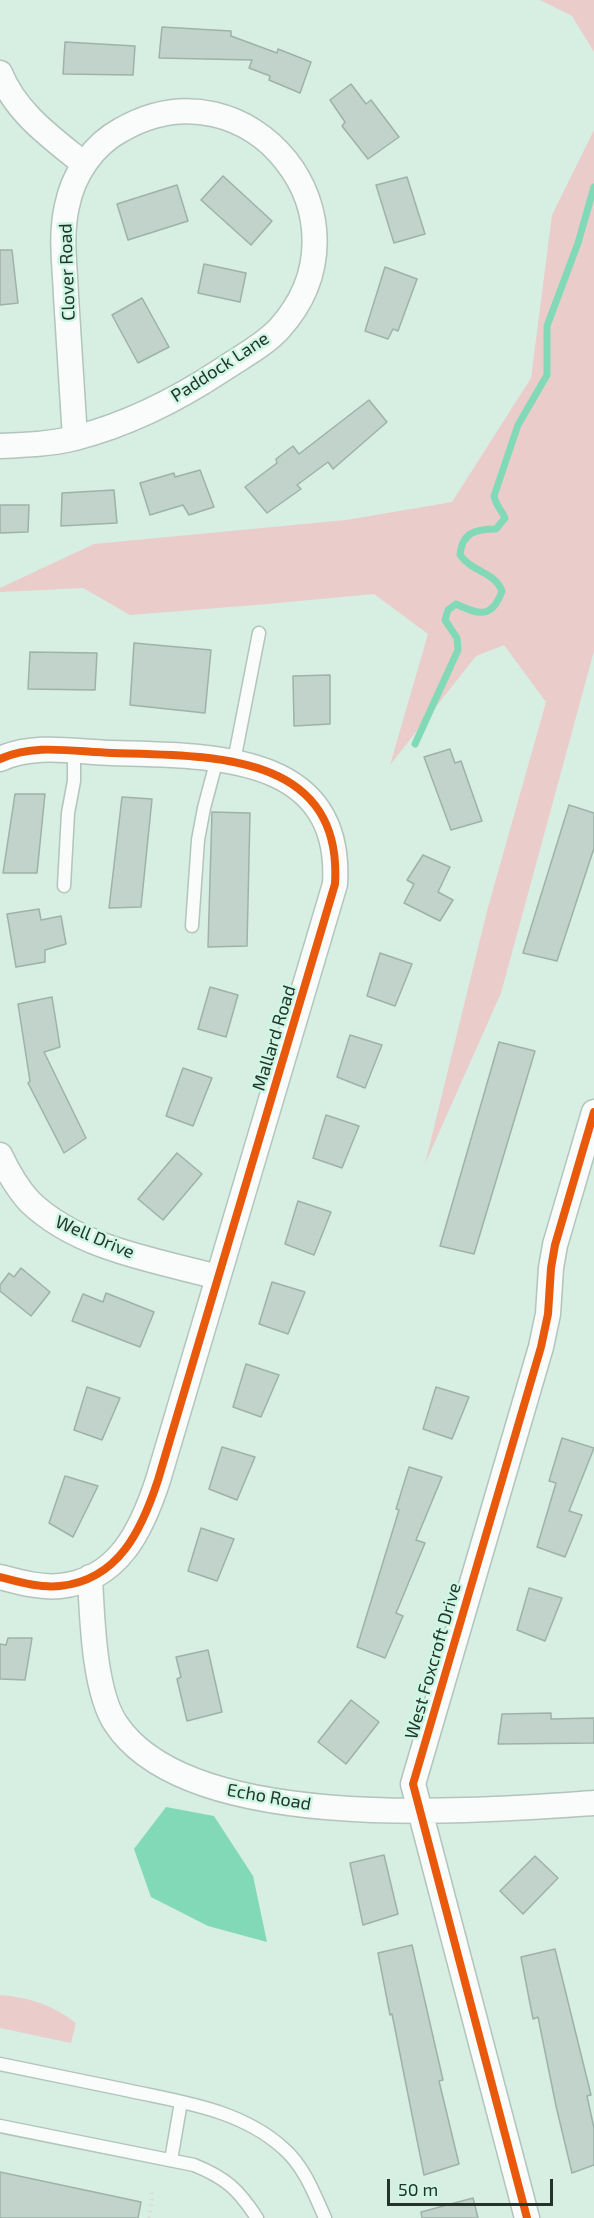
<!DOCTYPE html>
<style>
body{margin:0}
#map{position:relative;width:594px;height:2218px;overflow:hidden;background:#d7eee3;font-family:"Exo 2",sans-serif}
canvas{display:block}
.scale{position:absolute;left:387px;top:2179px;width:166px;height:27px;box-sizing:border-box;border:3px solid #24342d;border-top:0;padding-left:8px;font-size:18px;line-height:21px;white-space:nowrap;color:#24342d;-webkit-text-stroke:4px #cef7e4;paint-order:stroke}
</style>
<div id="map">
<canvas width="594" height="2218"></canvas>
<div class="scale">50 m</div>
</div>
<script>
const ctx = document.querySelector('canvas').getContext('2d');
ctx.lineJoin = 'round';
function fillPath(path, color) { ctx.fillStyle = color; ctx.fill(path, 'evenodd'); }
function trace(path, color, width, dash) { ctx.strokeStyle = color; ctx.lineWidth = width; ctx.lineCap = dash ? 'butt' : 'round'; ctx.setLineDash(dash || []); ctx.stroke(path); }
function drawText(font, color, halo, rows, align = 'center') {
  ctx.font = font + ' "Exo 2",sans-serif'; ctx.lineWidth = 5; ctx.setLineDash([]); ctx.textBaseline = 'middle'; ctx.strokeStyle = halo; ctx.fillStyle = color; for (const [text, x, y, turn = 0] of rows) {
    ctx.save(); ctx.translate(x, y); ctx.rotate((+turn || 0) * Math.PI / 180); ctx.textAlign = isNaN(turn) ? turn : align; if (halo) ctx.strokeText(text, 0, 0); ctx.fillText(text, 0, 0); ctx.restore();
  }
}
const green = new Path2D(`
 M 540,0 L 594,0 L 594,52 L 572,16 Z
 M 594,130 L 594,651 L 501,993 L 425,1164 L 487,911 L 546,702 L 504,645 L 476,656 L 390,765 L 428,634 L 374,594 L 256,605 L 130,615 L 83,588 L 0,592 L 0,588 L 94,544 L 346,520 L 452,502 L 531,378 L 552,215 Z
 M 0,1995 C 28,1997 53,2005 76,2023 L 71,2043 L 0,2028 Z`);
const water = new Path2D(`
 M 166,1807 L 214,1816 L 253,1876 L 267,1942 L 208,1926 L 151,1897 L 134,1849 Z`);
const stream = new Path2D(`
 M 415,744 L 458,650 L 457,638 L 445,620 L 448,610 L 456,604 C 479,615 492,619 502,591 C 494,571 473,573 460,555 C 462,532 476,529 496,529 L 505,518 C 501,509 496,506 494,496 L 518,425 L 547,375 L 547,326 L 578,243 L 594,187`);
const building = new Path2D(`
 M 162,27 L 231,31 L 231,36 L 277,53 L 278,49 L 311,62 L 300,93 L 269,80 L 270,76 L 249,68 L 252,60 L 159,58 Z
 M 65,42 L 135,46 L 133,75 L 63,74 Z
 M 351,84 L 366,104 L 371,100 L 399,137 L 368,159 L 342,126 L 345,122 L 330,100 Z
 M 223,176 L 272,221 L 251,245 L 201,200 Z
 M 407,177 L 425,234 L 394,243 L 376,185 Z
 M 177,185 L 188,221 L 128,240 L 117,204 Z
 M 0,250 L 12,250 L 18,303 L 0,305 Z
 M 204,264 L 246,273 L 240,302 L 198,293 Z
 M 385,267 L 417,279 L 398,331 L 393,329 L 388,339 L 365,331 Z
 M 142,298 L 169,347 L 138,363 L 112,315 Z
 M 369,400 L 387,422 L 333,469 L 328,462 L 297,485 L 301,489 L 267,513 L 245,487 L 277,463 L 276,459 L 293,446 L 299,454 Z
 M 200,470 L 214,507 L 189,515 L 183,505 L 150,515 L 140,483 L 174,473 L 175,477 Z
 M 114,490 L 117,523 L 61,526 L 62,493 Z
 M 0,505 L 29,505 L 28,532 L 0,533 Z
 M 134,643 L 211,650 L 205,713 L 130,705 Z
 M 30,652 L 97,653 L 95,690 L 28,689 Z
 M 330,675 L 330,724 L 294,726 L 293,676 Z
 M 450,749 L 455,763 L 461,761 L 482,821 L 451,830 L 424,757 Z
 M 15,794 L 45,794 L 37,873 L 3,873 Z
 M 122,797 L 152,799 L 141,907 L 109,908 Z
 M 569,805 L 594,813 L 594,848 L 557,961 L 523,953 Z
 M 212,812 L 250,813 L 247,946 L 208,947 Z
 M 423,855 L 450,867 L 438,892 L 453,900 L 440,921 L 404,903 L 414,884 L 407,880 Z
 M 39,909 L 41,920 L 61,916 L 66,944 L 45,950 L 45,962 L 16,967 L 7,914 Z
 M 380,953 L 412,964 L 395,1006 L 367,996 Z
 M 210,987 L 238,995 L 226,1037 L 198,1029 Z
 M 52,997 L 60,1047 L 44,1052 L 86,1138 L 64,1153 L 28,1083 L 30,1081 L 18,1004 Z
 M 350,1035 L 382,1045 L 365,1088 L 337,1077 Z
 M 499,1042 L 535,1051 L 474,1254 L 440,1246 Z
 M 183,1068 L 212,1078 L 193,1126 L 166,1116 Z
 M 326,1115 L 359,1126 L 342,1168 L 313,1158 Z
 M 177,1153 L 202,1174 L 163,1220 L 138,1199 Z
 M 298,1201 L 331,1212 L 314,1255 L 285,1244 Z
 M 21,1268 L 50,1292 L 31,1316 L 0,1291 L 0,1285 L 9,1273 L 14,1277 Z
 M 272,1282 L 305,1292 L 288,1334 L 259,1324 Z
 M 106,1293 L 154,1312 L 140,1347 L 72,1321 L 83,1294 L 103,1302 Z
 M 246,1364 L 279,1375 L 261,1417 L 233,1407 Z
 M 87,1387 L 120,1398 L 102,1440 L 74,1430 Z
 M 436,1387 L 469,1397 L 452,1439 L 423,1429 Z
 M 562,1438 L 594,1448 L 569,1511 L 582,1515 L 565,1557 L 537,1547 L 556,1483 L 549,1481 Z
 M 222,1447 L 255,1457 L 237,1500 L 209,1489 Z
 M 409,1467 L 442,1477 L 416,1540 L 425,1543 L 396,1613 L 403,1616 L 385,1658 L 357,1647 L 399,1510 L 396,1509 Z
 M 65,1476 L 98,1486 L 73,1537 L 49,1523 Z
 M 201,1528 L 234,1539 L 217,1581 L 188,1571 Z
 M 529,1588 L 562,1598 L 545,1641 L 517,1630 Z
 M 8,1638 L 32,1638 L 25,1680 L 0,1679 L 0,1644 L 6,1645 Z
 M 208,1650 L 222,1712 L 187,1721 L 177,1679 L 181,1677 L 176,1657 Z
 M 351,1700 L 379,1722 L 346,1764 L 318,1742 Z
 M 551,1713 L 551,1719 L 594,1718 L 594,1743 L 498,1744 L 502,1714 Z
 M 384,1855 L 398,1914 L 363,1925 L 350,1863 Z
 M 535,1856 L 558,1878 L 523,1914 L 500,1891 Z
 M 412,1945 L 443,2080 L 439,2081 L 459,2164 L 424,2175 L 392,2014 L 390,2015 L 378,1953 Z
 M 555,1949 L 591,2095 L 587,2096 L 594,2128 L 594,2165 L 572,2173 L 556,2106 L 538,2017 L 533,2019 L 521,1957 Z
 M 0,2172 L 141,2202 L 138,2218 L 0,2218 Z
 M 473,2198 L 478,2218 L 422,2218 L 421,2212 Z`);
const path = new Path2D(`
 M 149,2218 L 152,2200 L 151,2192`);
const service = new Path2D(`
 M 234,761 L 259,633
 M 64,886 L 68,813 L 74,781 L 74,751
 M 192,926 L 198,840 L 204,808 L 217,759
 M 0,2064 C 42,2073 84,2081 126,2090 C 180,2102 240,2109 283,2148 C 304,2166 314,2193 325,2218
 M 0,2126 L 194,2165 C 226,2178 238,2189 257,2218
 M 171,2160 L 181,2102`);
const minor = new Path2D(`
 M 0,73 C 16,113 52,138 84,164
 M 0,446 C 25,445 51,444 75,438 C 126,425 178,399 222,370 C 241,357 263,346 279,329 C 379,219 250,56 121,130 C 93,145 73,175 67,206 C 60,236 65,266 66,296 C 69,344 72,391 75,438
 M 0,759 C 35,743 75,752 112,753 C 208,756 343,751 335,884 L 158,1480 C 142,1529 119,1580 60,1586 C 40,1588 19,1582 0,1577
 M 0,1155 C 8,1172 17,1188 30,1202 C 79,1249 155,1260 218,1277
 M 90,1577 C 92,1617 94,1692 116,1724 C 190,1835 476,1811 594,1803
 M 527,2218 L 413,1784 L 541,1347 L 548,1314 L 551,1268 L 555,1245 L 594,1112`);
const cycleway = new Path2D(`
 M 0,759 C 35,743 75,752 112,753 C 208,756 343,751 335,884 L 158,1480 C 142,1529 119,1580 60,1586 C 40,1588 19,1582 0,1577
 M 527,2218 L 413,1784 L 541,1347 L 548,1314 L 551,1268 L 555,1245 L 594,1112`);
const streetNames = [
 ["Clover Road",67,272,-92],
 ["Paddock Lane",220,367,-33],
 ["Mallard Road",274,1038,-73],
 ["Well Drive",95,1237,23],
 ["West Foxcroft Drive",433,1661,-74],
 ["Echo Road",269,1797,10]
];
fillPath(green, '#eacdca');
fillPath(water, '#82d9b8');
trace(stream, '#82d9b8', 7);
fillPath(building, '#c1d3cb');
trace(building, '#9fb2a9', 1.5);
trace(service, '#b2c4bb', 15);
trace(minor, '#b2c4bb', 27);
trace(path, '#d6deda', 4, [1.5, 4.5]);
trace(service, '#f9fcfb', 12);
trace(minor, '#f9fcfb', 24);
trace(cycleway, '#e8590c', 8);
drawText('18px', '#24342d', '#cef7e4', streetNames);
</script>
